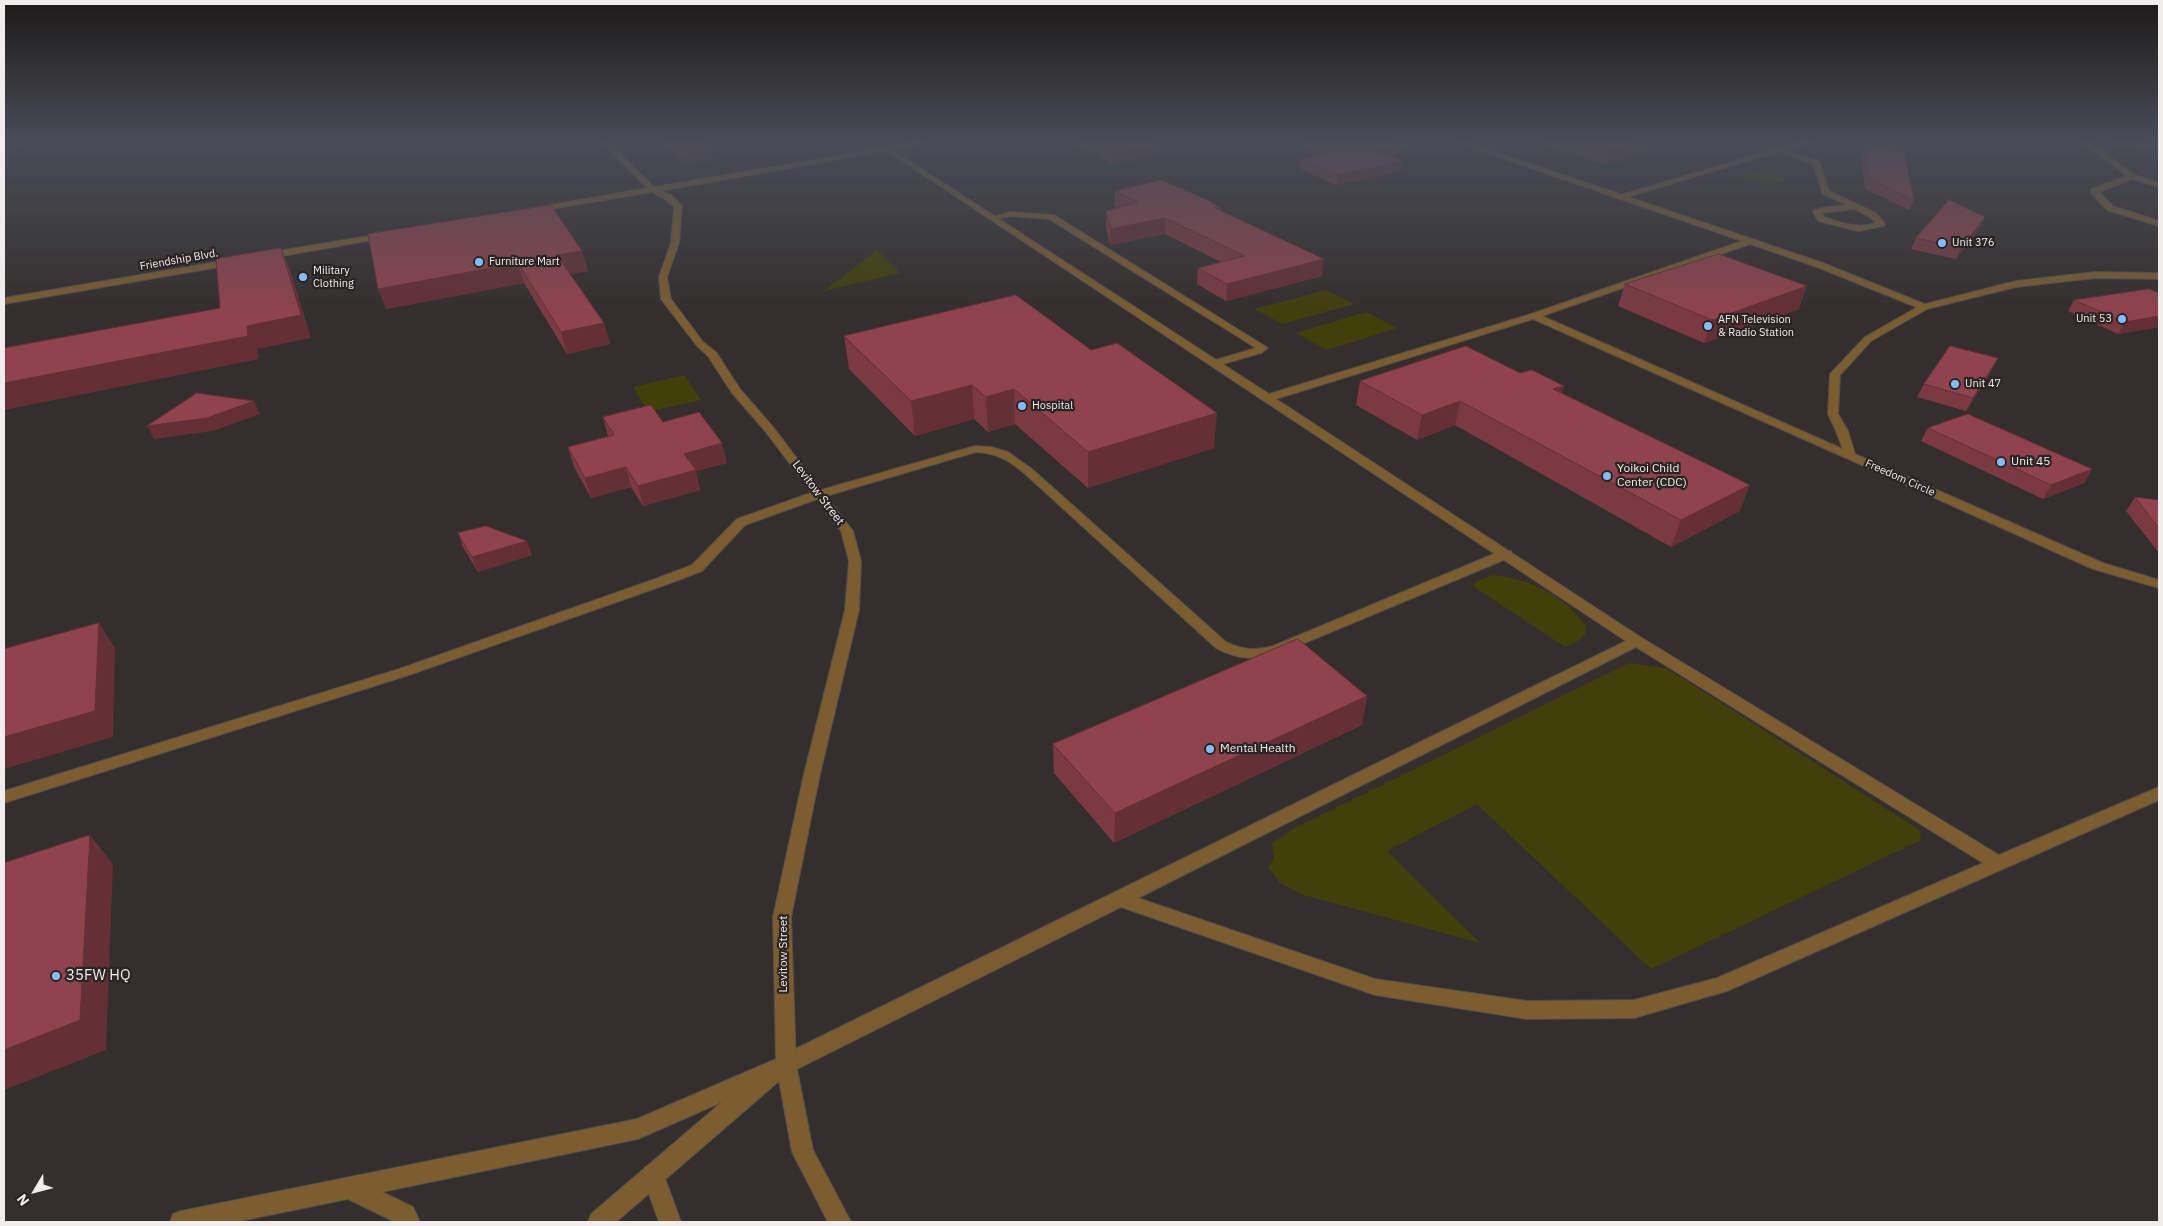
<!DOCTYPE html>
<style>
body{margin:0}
#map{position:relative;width:2163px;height:1226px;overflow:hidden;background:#342f2d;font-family:"IBM Plex Sans",sans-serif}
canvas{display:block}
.frame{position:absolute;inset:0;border:5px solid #f0edec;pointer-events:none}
.north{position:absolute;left:10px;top:1166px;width:50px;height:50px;-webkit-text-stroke:4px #2a2523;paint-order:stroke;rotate:233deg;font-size:14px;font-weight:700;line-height:20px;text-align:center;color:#f0edec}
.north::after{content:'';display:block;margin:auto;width:18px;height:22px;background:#f0edec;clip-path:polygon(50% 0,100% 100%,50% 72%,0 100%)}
</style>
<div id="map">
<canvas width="2163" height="1226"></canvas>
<div class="frame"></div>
<div class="north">N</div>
</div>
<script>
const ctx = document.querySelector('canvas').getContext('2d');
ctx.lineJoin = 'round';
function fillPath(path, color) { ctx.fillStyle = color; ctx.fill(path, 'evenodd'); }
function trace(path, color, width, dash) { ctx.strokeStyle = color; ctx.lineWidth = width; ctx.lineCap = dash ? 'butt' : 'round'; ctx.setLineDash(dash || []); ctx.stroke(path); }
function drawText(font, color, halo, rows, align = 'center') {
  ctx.font = font + ' "IBM Plex Sans",sans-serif'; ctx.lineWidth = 4.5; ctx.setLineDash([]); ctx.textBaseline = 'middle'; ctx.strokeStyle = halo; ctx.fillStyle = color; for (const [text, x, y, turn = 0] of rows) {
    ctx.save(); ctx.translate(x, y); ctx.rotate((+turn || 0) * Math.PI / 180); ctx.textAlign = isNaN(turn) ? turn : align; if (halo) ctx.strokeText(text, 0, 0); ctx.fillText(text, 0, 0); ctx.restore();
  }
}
const green = new Path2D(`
 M 1757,172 L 1786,179 L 1767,184 L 1739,177 L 1744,174 Z
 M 877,250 L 900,273 L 824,291 Z
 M 1326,290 L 1354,304 L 1282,324 L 1255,309 Z
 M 1366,312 L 1397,328 L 1327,350 L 1296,333 Z
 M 684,375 L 701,400 L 648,412 L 633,387 Z
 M 1493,575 C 1530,579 1564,595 1586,626 L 1585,634 L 1578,641 L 1565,647 L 1473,586 L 1477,581 Z
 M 1629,663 L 1665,668 L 1681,677 L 1918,829 L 1921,836 L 1919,841 L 1651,969 L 1477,804 L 1387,851 L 1480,943 L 1300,894 L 1279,882 L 1268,867 L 1274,859 L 1272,843 L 1295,828 Z`);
const service = new Path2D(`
 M 1458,143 L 1469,143 L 1823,263 L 1927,305 L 1927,309 L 1921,309 L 1817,267 L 1750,244 L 1542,316 L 1854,454 L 1856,456 L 1854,458 L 1846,458 L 1533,319 L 1276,399 L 1642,638 L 1999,855 L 2159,787 L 2159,800 L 1727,991 L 1634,1018 L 1527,1019 L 1375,995 L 1121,907 L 793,1071 L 786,1073 L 779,1071 L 776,1064 L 779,1057 L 1626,641 L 887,151 L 887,149 L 891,149 L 1269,394 L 1531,314 L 1742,241 ZM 1636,647 L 1983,863 L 1717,978 L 1634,1000 L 1527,1001 L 1375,979 L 1138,898 Z`);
const minor = new Path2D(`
 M 1798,143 L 1813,143 L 1785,150 L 1819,161 L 1829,191 L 1876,213 L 1885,224 L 1884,226 L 1858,231 L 1818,221 L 1813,212 L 1814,210 L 1827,207 L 1847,205 L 1823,194 L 1813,164 L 1777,152 L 1621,199 L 1614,197 L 1775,149 ZM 1855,209 L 1870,217 L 1876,223 C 1858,229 1841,223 1824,217 L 1822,213 Z
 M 2083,143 L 2091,143 L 2135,175 L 2159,183 L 2159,187 L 2132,179 L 2099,192 L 2113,206 L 2159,221 L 2159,226 L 2107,210 L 2091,193 L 2091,189 L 2127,176 Z
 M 2114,143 L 2159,144 L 2159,148 L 2117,145 Z
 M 1010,212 L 1054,215 L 1268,348 L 1261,353 L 1216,366 L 1212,365 L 1212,361 L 1256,348 L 1049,219 L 1010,216 L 994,220 L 990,218 Z
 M 2095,272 L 2159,273 L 2159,279 L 2095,278 L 2016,287 L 1927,309 L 1871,341 L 1840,375 L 1838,414 L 1848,431 L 1855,454 L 2103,563 L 2159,580 L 2159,588 L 2093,569 L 1846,458 L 1836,431 L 1828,414 L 1830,374 L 1865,337 L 1921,305 L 2016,281 Z
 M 819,490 L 825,494 L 823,497 L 745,525 L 702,571 L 668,584 L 409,675 L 4,803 L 4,791 L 399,669 L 658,578 L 692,565 L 737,519 Z
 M 786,1055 L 793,1057 L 796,1064 L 813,1150 L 851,1222 L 828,1222 L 792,1152 L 776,1064 L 779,1057 Z
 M 653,1164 L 661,1167 L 681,1222 L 659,1222 L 642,1175 L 645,1167 Z`);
const tertiary = new Path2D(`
 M 602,143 L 609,143 L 654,187 L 912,143 L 930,143 L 661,191 L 671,195 L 682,206 L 679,243 L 667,277 L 671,299 L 703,342 L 716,352 L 740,389 L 773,427 L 821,490 L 975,446 L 991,447 L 1008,452 L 1032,469 L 1226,642 C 1242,650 1256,651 1273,646 L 1501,551 L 1511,551 L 1512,554 L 1511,557 L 1283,652 C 1259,660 1239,661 1216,648 L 1024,473 C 1009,460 996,453 976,452 L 826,496 L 853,531 L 861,561 L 859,610 L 820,774 L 791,917 L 796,1064 L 793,1071 L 781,1076 L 778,1082 L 616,1222 L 588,1222 L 591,1214 L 722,1102 L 638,1139 L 382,1192 L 413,1207 L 420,1222 L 395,1222 L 348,1199 L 235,1222 L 170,1222 L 173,1214 L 181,1211 L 637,1119 L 776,1059 L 773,917 L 804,774 L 845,610 L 849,561 L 841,531 L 765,431 L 732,393 L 708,356 L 697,346 L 661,299 L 659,277 L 671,243 L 674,207 L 665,199 L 652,192 L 534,212 L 530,210 L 534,208 L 647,188 Z
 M 387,233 L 391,235 L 390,237 L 265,259 L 261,256 L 265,253 Z
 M 234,259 L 237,260 L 237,264 L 4,304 L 4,298 Z`);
const wall = new Path2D(`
 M 661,143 L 708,143 L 705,144 L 712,150 L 714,159 L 683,164 Z
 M 1075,143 L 1153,143 L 1158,146 L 1158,155 L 1112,164 L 1075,145 Z
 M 1297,143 L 1410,143 L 1410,149 L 1395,152 L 1394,155 L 1389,157 L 1402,161 L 1401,171 L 1336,185 L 1298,168 L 1299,159 L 1323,154 Z
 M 1537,143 L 1650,143 L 1648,152 L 1604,164 Z
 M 1865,147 L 1914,200 L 1909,210 L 1865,189 L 1861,157 Z
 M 1115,191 L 1214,203 L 1214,204 L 1221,207 L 1220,211 L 1322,276 L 1226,301 L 1197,284 L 1198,268 L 1221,262 L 1165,234 L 1110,245 L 1106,227 L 1106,211 L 1118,208 L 1115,206 Z
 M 1985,217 L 1980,227 L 1956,259 L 1911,249 L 1916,238 Z
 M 368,234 L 582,251 L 588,271 L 570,274 L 604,323 L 610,344 L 567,354 L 524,283 L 386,309 Z
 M 1625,284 L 1799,309 L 1704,343 L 1618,306 Z
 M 2159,293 L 2159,327 L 2118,334 L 2068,311 L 2074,300 Z
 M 844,336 L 1214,448 L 1088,488 L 1015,424 L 988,432 L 974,419 L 915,436 L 849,369 Z
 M 1998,358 L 1991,371 L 1966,411 L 1917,397 L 1924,384 Z
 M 1360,381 L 1562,393 L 1740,511 L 1671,547 L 1455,425 L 1417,440 L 1356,405 Z
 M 603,417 L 727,463 L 696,471 L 700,490 L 643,506 L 631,487 L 591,498 L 574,467 L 568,447 L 608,436 Z
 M 1928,428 L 2092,469 L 2084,483 L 2043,499 L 1921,441 Z
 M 2135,497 L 2159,500 L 2159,553 L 2126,511 Z
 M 458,533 L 532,555 L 478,572 L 463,547 Z
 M 1367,696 L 1362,725 L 1114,843 L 1054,773 L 1053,744 Z`);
const shadedWall = new Path2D(`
 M 17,143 L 32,143 L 19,146 Z
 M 1391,143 L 1410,143 L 1410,149 L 1395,152 L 1394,155 L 1372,161 L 1373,151 Z
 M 1632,143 L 1650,143 L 1648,152 L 1604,164 L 1608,150 Z
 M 1158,146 L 1158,155 L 1112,164 L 1112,154 Z
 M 712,150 L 714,159 L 683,164 L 682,155 Z
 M 1402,161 L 1401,171 L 1336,185 L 1338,175 Z
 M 1221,207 L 1220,222 L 1215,208 Z
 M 1985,217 L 1980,227 L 1956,259 L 1961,248 Z
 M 1165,218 L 1165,234 L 1110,245 L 1111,229 Z
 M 281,248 L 290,269 L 311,338 L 257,349 L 259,359 L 4,410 L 4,383 L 247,326 Z
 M 582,251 L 588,271 L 563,275 L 557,255 Z
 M 1324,259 L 1322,276 L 1226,301 L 1227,284 Z
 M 518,263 L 524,283 L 386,309 L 378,289 Z
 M 1807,286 L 1799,309 L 1704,343 L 1712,320 Z
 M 2159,316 L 2159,327 L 2118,334 L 2125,322 Z
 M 604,323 L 610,344 L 567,354 L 561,332 Z
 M 1998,358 L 1991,371 L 1966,411 L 1973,398 Z
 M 972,385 L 974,419 L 915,436 L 911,401 Z
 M 1564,386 L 1557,410 L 1553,389 Z
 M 1014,389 L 1015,424 L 988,432 L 986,397 Z
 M 254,401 L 260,414 L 213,431 L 154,439 L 147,426 Z
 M 1460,401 L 1455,425 L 1417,440 L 1422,415 Z
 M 1217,413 L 1214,448 L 1088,488 L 1088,452 Z
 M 722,443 L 727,463 L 696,471 L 700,490 L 643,506 L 638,486 L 684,454 Z
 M 626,467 L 631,487 L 591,498 L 585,478 Z
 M 2092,469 L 2084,483 L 2043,499 L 2051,485 Z
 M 1750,485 L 1740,511 L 1671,547 L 1681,520 Z
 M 527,541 L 532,555 L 478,572 L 472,557 Z
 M 99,623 L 115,648 L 113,737 L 4,769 L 4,737 Z
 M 1367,696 L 1362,725 L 1114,843 L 1115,813 Z
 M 90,835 L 113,864 L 106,1050 L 4,1090 L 4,1050 Z`);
const building = new Path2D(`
 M 669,143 L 705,143 L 712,150 L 682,155 Z
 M 1091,143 L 1153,143 L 1158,146 L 1112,154 Z
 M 1322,143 L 1391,143 L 1396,146 L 1373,151 L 1402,161 L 1338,175 L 1299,159 L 1339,150 Z
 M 1586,143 L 1632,143 L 1608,150 Z
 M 1865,147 L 1904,151 L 1914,200 L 1869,179 Z
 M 1162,180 L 1214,203 L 1212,204 L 1221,207 L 1215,208 L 1324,259 L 1227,284 L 1198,268 L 1245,256 L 1165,218 L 1111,229 L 1106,211 L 1138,202 L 1115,191 Z
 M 1949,200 L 1985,217 L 1961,248 L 1916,238 Z
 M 551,205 L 582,251 L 557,255 L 604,323 L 561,332 L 518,263 L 378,289 L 368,234 Z
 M 281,248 L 301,315 L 247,326 L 248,336 L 4,383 L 4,348 L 220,308 L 216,259 Z
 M 1719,254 L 1807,286 L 1712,320 L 1625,284 Z
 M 2149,289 L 2159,293 L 2159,316 L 2125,322 L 2074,300 Z
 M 1016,295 L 1091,350 L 1117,343 L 1217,413 L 1088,452 L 1014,389 L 986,397 L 972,385 L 911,401 L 844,336 Z
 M 1466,346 L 1520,373 L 1532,370 L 1564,386 L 1553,389 L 1750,485 L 1681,520 L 1460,401 L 1422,415 L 1360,381 Z
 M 1950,346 L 1998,358 L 1973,398 L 1924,384 Z
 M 197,393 L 254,401 L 207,418 L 147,426 Z
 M 651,405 L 663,422 L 699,412 L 722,443 L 684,454 L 696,470 L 638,486 L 626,467 L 585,478 L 568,447 L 614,435 L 603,417 Z
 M 1968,414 L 2092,469 L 2051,485 L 1928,428 Z
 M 2135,497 L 2159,500 L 2159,528 Z
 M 486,526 L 527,541 L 472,557 L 458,533 Z
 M 99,623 L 95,711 L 4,737 L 4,649 Z
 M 1298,639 L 1367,696 L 1115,813 L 1053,744 Z
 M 90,835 L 80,1020 L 4,1050 L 4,863 Z`);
const markers = [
 [1942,243,5,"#82bcfa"],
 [479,262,5,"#82bcfa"],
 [303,277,5,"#82bcfa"],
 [2122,319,5,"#82bcfa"],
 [1708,326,5,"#82bcfa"],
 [1955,384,5,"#82bcfa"],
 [1022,406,5,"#82bcfa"],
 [2001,462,5,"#82bcfa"],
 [1607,476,5,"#82bcfa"],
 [1210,749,5,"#82bcfa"],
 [56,976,5,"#82bcfa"]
];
const farPoinames = [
 ["Unit 376",1952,243],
 ["Furniture Mart",489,262],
 ["Military",313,271],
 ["Clothing",313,284],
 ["Unit 53",2112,319,"right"],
 ["AFN Television",1718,320],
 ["& Radio Station",1718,333],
 ["Unit 47",1965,384],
 ["Hospital",1032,406]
];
const farStreetnames = [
 ["Friendship Blvd.",179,260,-10],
 ["Freedom Circle",1900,478,24]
];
const poiNames = [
 ["Unit 45",2011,462],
 ["Yoikoi Child",1617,469],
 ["Center (CDC)",1617,483],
 ["Mental Health",1220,749]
];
const streetNames = [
 ["Levitow Street",818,493,53],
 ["Levitow Street",784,954,-90]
];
const nearPoinames = [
 ["35FW HQ",66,976]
];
fillPath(green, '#413f0a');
trace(service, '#524d4c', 2);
trace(minor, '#524d4c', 2);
trace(tertiary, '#524d4c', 2);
fillPath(service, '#7b5d30');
fillPath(minor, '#7b5d30');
fillPath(tertiary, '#7b5d30');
fillPath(wall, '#7b3a41');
fillPath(shadedWall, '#642f35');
fillPath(building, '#8f434c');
trace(building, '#642f35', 1);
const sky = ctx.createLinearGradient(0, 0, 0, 315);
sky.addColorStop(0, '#1d1a19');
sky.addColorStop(0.45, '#4a4d57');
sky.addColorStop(1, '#4a4d5700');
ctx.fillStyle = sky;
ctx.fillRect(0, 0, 2163, 315);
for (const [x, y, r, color] of markers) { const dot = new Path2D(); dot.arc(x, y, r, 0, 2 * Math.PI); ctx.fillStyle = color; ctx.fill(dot); trace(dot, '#2a2523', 2); }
drawText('11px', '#f0edec', '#2a2523', farPoinames, 'left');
drawText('11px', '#f0edec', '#2a2523', farStreetnames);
drawText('12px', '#f0edec', '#2a2523', poiNames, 'left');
drawText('12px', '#f0edec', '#2a2523', streetNames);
drawText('15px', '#f0edec', '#2a2523', nearPoinames, 'left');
</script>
